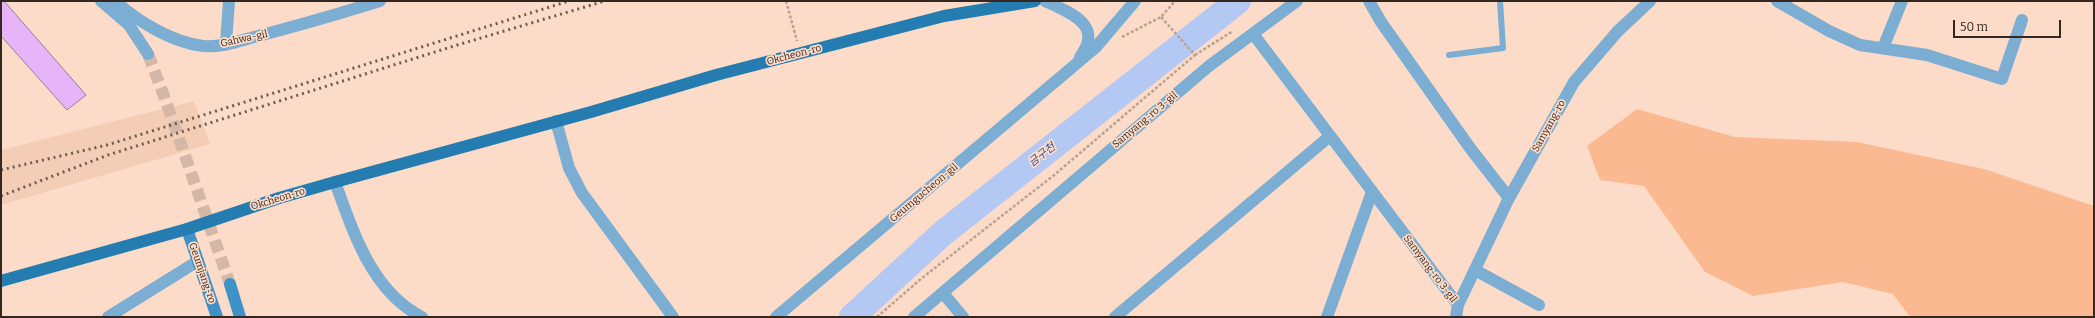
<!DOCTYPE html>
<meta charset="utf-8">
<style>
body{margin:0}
#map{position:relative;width:2095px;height:318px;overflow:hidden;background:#fcdbc8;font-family:Bitter,serif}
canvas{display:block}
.frame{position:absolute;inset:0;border:2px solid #332720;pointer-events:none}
.scale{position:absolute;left:1953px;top:20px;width:108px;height:18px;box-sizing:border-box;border:2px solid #332720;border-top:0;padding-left:5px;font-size:12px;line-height:14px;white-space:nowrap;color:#332720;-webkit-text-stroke:3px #fcdbc8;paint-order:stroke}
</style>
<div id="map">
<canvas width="2095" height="318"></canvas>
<div class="frame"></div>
<div class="scale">50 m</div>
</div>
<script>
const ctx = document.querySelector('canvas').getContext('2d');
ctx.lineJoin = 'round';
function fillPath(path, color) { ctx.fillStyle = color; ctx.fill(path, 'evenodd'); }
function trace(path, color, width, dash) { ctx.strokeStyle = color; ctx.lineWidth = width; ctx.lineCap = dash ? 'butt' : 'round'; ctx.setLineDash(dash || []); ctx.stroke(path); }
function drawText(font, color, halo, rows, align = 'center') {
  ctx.font = font + ' Bitter,"Noto Sans KR",serif'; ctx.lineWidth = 3.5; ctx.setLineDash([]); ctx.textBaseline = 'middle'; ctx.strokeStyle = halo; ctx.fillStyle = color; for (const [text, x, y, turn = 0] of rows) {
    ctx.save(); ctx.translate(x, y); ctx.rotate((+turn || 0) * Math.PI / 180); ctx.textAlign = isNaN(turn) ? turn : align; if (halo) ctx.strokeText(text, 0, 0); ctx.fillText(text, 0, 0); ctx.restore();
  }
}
const built = new Path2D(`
 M 194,101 L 210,144 L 1,205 L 1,150 Z`);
const green = new Path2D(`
 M 1637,109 L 1735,137 L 1857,142 L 1984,169 L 2094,206 L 2094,317 L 1910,317 L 1893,294 L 1843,282 L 1753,296 L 1705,272 L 1644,186 L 1600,180 L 1587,146 Z`);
const river = new Path2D(`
 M 852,317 L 943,233 L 1238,1`);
const building = new Path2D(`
 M 1,1 L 4,1 L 86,95 L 67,110 L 1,36 Z`);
const tertiaryTunnel = new Path2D(`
 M 148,54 L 164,96 L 230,284`);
const path = new Path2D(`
 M 786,1 L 797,41
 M 1122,37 L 1161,17 L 1175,1
 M 1195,55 L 1233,31
 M 877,317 L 922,278 L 1053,176 L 1195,55 L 1161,17`);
const service = new Path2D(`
 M 1449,55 L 1503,48 L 1500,1`);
const minor = new Path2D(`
 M 115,1 C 139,22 171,42 203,46 C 220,48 239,41 254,37 C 297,26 338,14 380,1
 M 1777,1 L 1829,31 L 1860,45 L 1927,55 L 2002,79 L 2022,20
 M 226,43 L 229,1
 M 1883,48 L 1902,1
 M 556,121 L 569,168 L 582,193 L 673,317
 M 335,182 C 353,231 371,291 422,317
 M 1475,270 L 1539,305
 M 943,293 L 963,317
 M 108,317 L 198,261
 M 914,317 L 1209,66 L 1297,1
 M 1115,317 L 1330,136
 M 1327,317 L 1372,192`);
const tertiary = new Path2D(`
 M 101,1 L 129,25 L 148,54
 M 1045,1 C 1071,13 1104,25 1080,57
 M 1369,1 L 1381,22 L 1470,148 L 1509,198
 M 1254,35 L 1458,305
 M 776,317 L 1095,48 L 1135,1
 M 1456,317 L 1458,305 L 1509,198 L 1574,82 L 1618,31 L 1650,1`);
const secondary = new Path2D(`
 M 187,229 L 217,317
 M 230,284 L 240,317`);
const primary = new Path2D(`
 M 1,281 L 187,229 L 279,198 L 335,182 L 591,112 L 716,75 L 944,16 L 1035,1`);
const rail = new Path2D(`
 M 1,170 L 107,145 L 569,1
 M 1,196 L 108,155 L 454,46 L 605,1`);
const streetNames = [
 ["Gahwa-gil",244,39,-12],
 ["Okcheon-ro",794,55,-15],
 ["Samyang-ro 3-gil",1145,120,-40],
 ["Samyang-ro",1549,126,-61],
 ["Geumgucheon-gil",924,193,-40],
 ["Okcheon-ro",278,199,-17],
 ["Samyang-ro 3-gil",1430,269,53],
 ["Geumjang-ro",202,273,71]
];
const waterNames = [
 ["금구천",1042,155,-38]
];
fillPath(built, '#f4cdb6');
fillPath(green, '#fbb991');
trace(river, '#b3c8f3', 26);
fillPath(building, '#e8b4f9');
trace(building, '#927e98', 1);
trace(tertiaryTunnel, '#d4b7a6', 12, [12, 6]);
trace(path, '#bba191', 2.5, [3, 2]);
trace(service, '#7baed2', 6);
trace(minor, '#7baed2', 12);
trace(tertiary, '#7baed2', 12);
trace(secondary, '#3e92c8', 12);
trace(primary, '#247cb1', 12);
trace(rail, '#6d5b51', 3, [2, 4]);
drawText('10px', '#332720', '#fcdbc8', streetNames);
drawText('italic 11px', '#2e4fa1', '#fcdbc8', waterNames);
</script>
